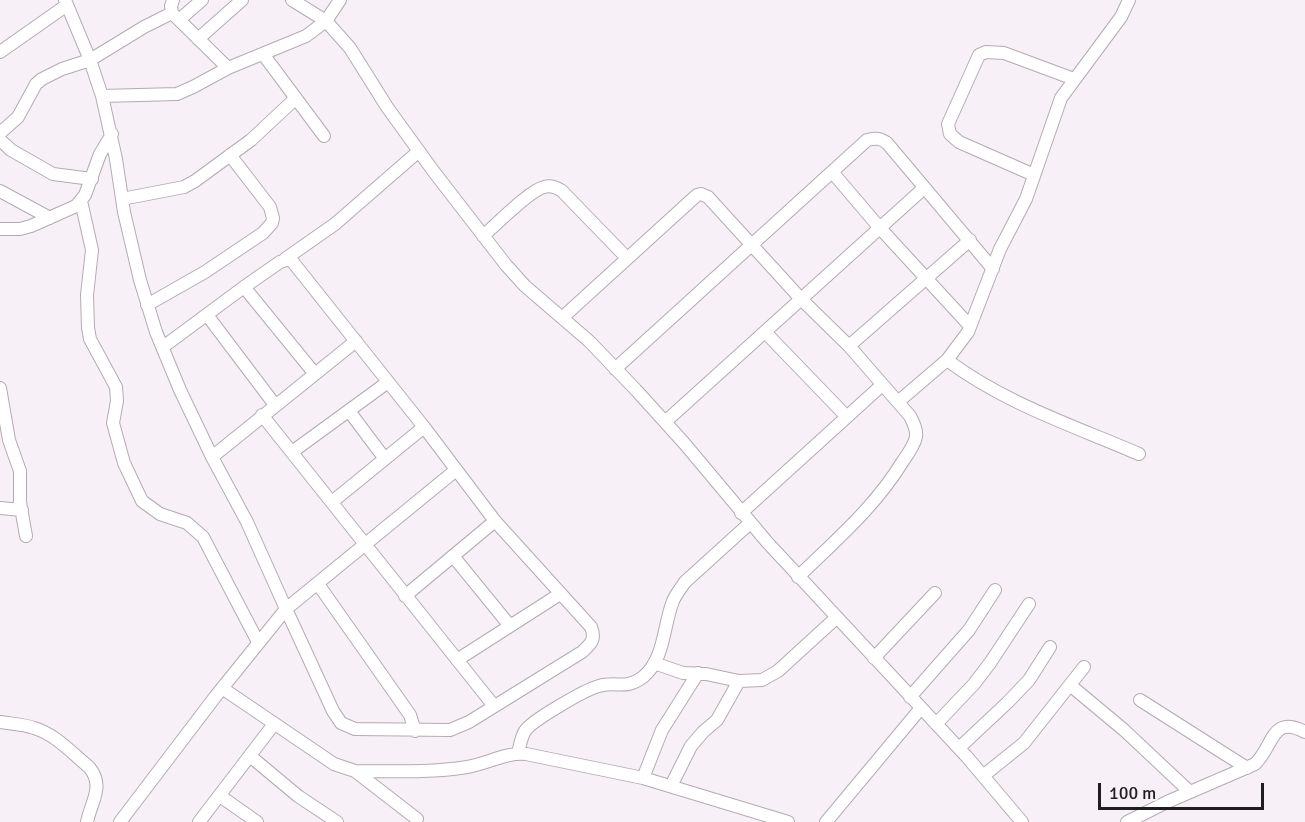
<!DOCTYPE html>
<style>
body{margin:0}
#map{position:relative;width:1305px;height:822px;overflow:hidden;background:#f7f1f7;font-family:Signika,sans-serif}
canvas{display:block}
.scale{position:absolute;left:1098px;top:783px;width:166px;height:27px;box-sizing:border-box;border:3px solid #1f1d1f;border-top:0;padding-left:8px;font-size:18px;line-height:21px;white-space:nowrap;color:#1f1d1f;-webkit-text-stroke:4px #f7f1f7;paint-order:stroke}
</style>
<div id="map">
<canvas width="1305" height="822"></canvas>
<div class="scale">100 m</div>
</div>
<script>
const ctx = document.querySelector('canvas').getContext('2d');
ctx.lineJoin = 'round';
function trace(path, color, width, dash) { ctx.strokeStyle = color; ctx.lineWidth = width; ctx.lineCap = dash ? 'butt' : 'round'; ctx.setLineDash(dash || []); ctx.stroke(path); }
const minor = new Path2D(`
 M 65,0 L 90,60 L 102,96 L 116,159 L 124,212 L 140,280 L 156,332 L 180,390 L 212,457 L 247,522 L 286,609 L 215,697 L 120,822
 M 173,0 L 171,6 L 172,13 L 228,68
 M 292,0 L 326,21 L 350,48 L 387,107 L 434,172 L 506,265 L 525,286 L 589,341 L 636,390 L 684,443 L 767,542 L 967,757 L 1022,822
 M 179,20 L 202,0
 M 198,39 L 242,0
 M 0,52 L 67,5
 M 263,54 L 324,136
 M 102,96 L 177,94 L 193,87 L 228,68 L 306,36 L 326,21 L 340,0
 M 0,133 L 18,117 L 36,84 L 42,79 L 62,69 L 90,60 L 144,27 L 172,13
 M 0,140 L 11,150 L 53,174 L 92,179
 M 833,173 L 879,227 L 970,326
 M 1034,175 L 959,142 L 950,134 L 948,124 L 979,55 L 986,52 L 1004,53 L 1074,79
 M 0,191 L 50,218
 M 122,199 L 184,187 L 195,181 L 251,140 L 296,98
 M 81,201 L 92,250 L 87,295 L 88,328 L 90,339 L 116,387 L 117,401 L 113,423 L 124,463 L 142,501 L 160,514 L 187,523 L 203,537 L 258,642
 M 0,229 L 20,229 L 31,226 L 76,206 L 85,195 L 100,154 L 112,134
 M 483,236 C 496,225 530,190 544,187 C 551,185 556,187 562,191 L 627,258
 M 285,259 L 335,224 L 419,151
 M 244,287 L 315,374
 M 147,305 L 205,272 L 263,233 L 272,223 L 273,218 L 270,207 L 230,155
 M 207,315 L 275,405
 M 563,317 L 697,195 L 701,194 L 708,197 L 801,299 L 849,346 L 910,416 C 913,422 917,429 916,437 C 914,446 908,454 903,461 C 875,507 836,540 798,577
 M 765,332 L 847,417
 M 849,346 L 970,240
 M 163,347 L 244,287 L 280,262 L 289,259 L 292,261 L 424,427 L 495,521 L 591,627 C 596,639 591,644 582,652 L 469,722 L 450,730 L 355,729 L 341,723 L 333,711 L 286,609 L 456,470
 M 947,360 C 1004,403 1074,426 1139,454
 M 615,369 L 867,140 C 876,138 880,138 887,143 L 993,269
 M 0,388 L 9,440 L 20,471 L 20,502 L 26,536
 M 899,401 L 947,360 L 968,332 L 1000,249 L 1026,199 L 1061,98 L 1121,17 L 1129,0
 M 349,411 L 385,459
 M 262,415 L 494,706
 M 665,422 L 924,188
 M 292,452 L 388,382
 M 212,457 L 356,341
 M 332,502 L 424,427
 M 0,508 L 22,510
 M 741,513 L 882,385
 M 453,556 L 510,626
 M 318,584 L 410,715 L 415,731
 M 405,596 L 495,521
 M 874,658 L 935,593
 M 457,660 L 560,594
 M 654,663 L 683,673 L 706,674 L 739,681 L 762,680 L 778,671 L 836,618
 M 1070,685 L 1124,730 L 1190,792
 M 222,688 L 334,764 L 355,771 C 392,771 430,773 467,767 C 487,764 506,752 526,754 L 643,778 L 788,822
 M 910,697 L 969,630 L 995,590
 M 1140,700 L 1247,768
 M 0,722 C 11,724 23,724 34,728 C 55,734 72,753 89,767 C 105,786 91,802 87,822
 M 936,724 L 974,684 L 990,663 L 1029,604
 M 959,748 L 1008,702 L 1029,680 L 1050,647
 M 518,753 C 520,746 521,737 525,731 C 531,721 586,689 599,686 C 616,681 626,690 643,677 C 665,659 663,626 673,601 C 676,594 681,588 685,582 L 750,523
 M 250,756 L 298,796 L 337,822
 M 355,771 L 417,819
 M 983,776 L 1024,743 L 1084,667
 M 643,778 L 662,730 L 698,673
 M 671,786 L 691,746 L 703,732 L 717,720 L 739,681
 M 220,796 L 257,822
 M 199,822 L 274,724
 M 826,822 L 921,708
 M 1127,822 L 1167,802 L 1255,764 C 1274,746 1271,714 1305,732`);
trace(minor, '#b2acb2', 14);
trace(minor, '#fff', 12);
</script>
